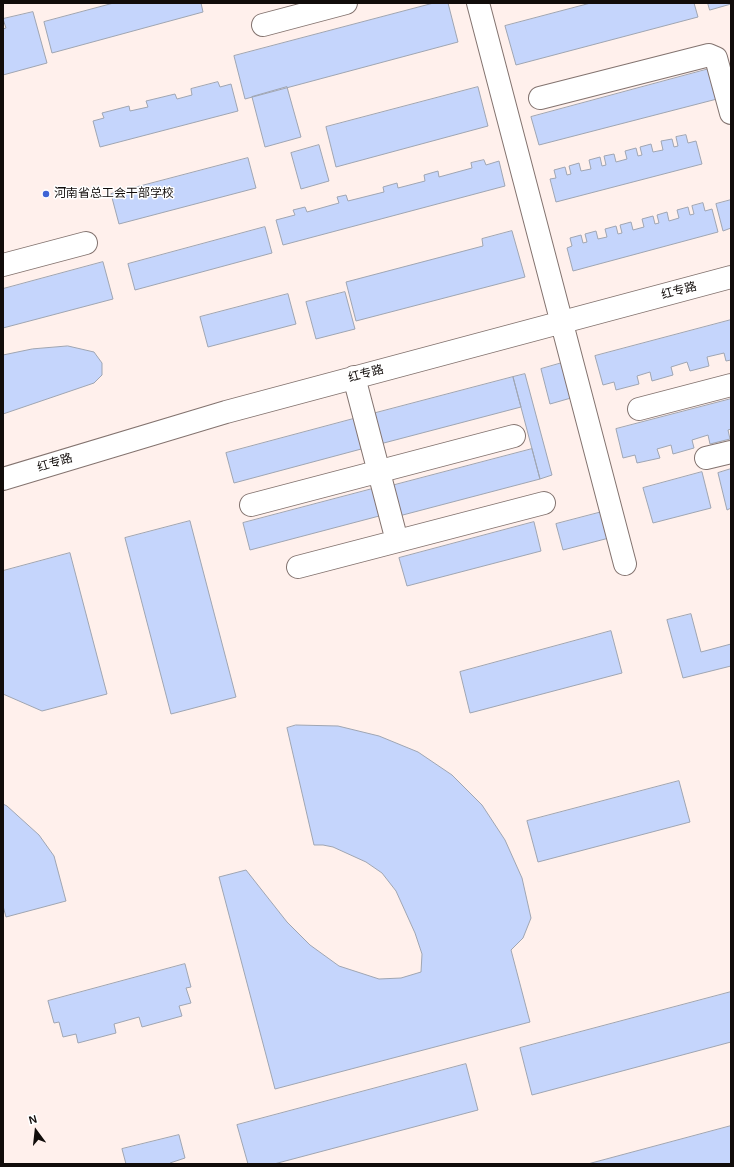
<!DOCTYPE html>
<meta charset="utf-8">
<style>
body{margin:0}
#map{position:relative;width:734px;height:1167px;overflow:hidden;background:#fff0ec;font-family:Helvetica,sans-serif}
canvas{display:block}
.frame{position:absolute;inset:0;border:4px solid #110c0a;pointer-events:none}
.north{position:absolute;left:16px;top:1111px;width:40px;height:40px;-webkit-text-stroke:3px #fff;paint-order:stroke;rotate:345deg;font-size:11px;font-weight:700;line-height:16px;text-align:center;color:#110c0a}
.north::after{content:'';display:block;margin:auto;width:14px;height:18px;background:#110c0a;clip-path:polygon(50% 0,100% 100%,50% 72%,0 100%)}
</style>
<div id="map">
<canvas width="734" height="1167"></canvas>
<div class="frame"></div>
<div class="north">N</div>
</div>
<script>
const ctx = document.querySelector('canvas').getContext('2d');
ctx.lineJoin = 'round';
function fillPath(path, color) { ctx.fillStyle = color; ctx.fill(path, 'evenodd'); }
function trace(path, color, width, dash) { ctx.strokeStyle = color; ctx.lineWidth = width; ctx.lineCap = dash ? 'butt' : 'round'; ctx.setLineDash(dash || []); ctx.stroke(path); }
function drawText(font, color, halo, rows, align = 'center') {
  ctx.font = font + ' Helvetica,"Noto Sans SC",sans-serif'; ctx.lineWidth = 3; ctx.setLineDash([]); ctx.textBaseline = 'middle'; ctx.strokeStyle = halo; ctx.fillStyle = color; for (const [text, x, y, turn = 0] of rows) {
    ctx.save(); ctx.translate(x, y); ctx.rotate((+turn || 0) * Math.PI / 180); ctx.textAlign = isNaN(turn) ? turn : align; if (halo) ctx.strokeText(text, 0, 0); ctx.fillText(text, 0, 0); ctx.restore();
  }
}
const building = new Path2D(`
 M 114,3 L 201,3 L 203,12 L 52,53 L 44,22 Z
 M 434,3 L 448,3 L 458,42 L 245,99 L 234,56 Z
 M 591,3 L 694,3 L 698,17 L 516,65 L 505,26 Z
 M 708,3 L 731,3 L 731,4 L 710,10 Z
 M 33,12 L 47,63 L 3,75 L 3,29 L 6,28 L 3,19 Z
 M 709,69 L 717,99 L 539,145 L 531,117 Z
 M 218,82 L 220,87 L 231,84 L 238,111 L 100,147 L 93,121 L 104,118 L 102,113 L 129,106 L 130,111 L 148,107 L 146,101 L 175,94 L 177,99 L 192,95 L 191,89 Z
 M 287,87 L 301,137 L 265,147 L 252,97 Z
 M 478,87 L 488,126 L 336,167 L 326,127 Z
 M 686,135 L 688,143 L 696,141 L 702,164 L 556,202 L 550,179 L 556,178 L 554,170 L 565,167 L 567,175 L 571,174 L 569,166 L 579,163 L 581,171 L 591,169 L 589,160 L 600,157 L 602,166 L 606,165 L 604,156 L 614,154 L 616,162 L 627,159 L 625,151 L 636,148 L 638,156 L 642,155 L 640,147 L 651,144 L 653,152 L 663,150 L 661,141 L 672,139 L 674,147 L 678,146 L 676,137 Z
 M 319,145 L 329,181 L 301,189 L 291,153 Z
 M 248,158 L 256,188 L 119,224 L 111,194 Z
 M 484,160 L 486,165 L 499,161 L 505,186 L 283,245 L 276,220 L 295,215 L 293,210 L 305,207 L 307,212 L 339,203 L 337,197 L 346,195 L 348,201 L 384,192 L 383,187 L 397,183 L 398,188 L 425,181 L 424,175 L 438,171 L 439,177 L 472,168 L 471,163 Z
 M 731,200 L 731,228 L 723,231 L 716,204 Z
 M 703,203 L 705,211 L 712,209 L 718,232 L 573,271 L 567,248 L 572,246 L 570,238 L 581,235 L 583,243 L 587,242 L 585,234 L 596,231 L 598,239 L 607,237 L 605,229 L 616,226 L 618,234 L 622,233 L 620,225 L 631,222 L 633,230 L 644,227 L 642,219 L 653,216 L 655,224 L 659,223 L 657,215 L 667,212 L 669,221 L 679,218 L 677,210 L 688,207 L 690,215 L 694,214 L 692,206 Z
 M 265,227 L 272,253 L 135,290 L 128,264 Z
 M 512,231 L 525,277 L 356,321 L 346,282 L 483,246 L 482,239 Z
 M 103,262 L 113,299 L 3,328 L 3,289 Z
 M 345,292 L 355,329 L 316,339 L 306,302 Z
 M 288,294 L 296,324 L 208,347 L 200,317 Z
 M 731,320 L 731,360 L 726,361 L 724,353 L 707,357 L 709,366 L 690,371 L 687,362 L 671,367 L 673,375 L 652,381 L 650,372 L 637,376 L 639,384 L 616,390 L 614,382 L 603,385 L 595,356 Z
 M 68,346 L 94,352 L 102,363 L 102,375 L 94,383 L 3,414 L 3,355 L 32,349 Z
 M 562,363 L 571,398 L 550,404 L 541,369 Z
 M 525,374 L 552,475 L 540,479 L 513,377 Z
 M 513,377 L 521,407 L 380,444 L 372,414 Z
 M 731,399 L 731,429 L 728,430 L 730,439 L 710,444 L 708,435 L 692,440 L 694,448 L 673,454 L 671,445 L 657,449 L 660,458 L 637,463 L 635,455 L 623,458 L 616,429 Z
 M 357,418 L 365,448 L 234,483 L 226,453 Z
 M 532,449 L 540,479 L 399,516 L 391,486 Z
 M 731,469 L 731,508 L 727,510 L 718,473 Z
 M 702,472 L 711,508 L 653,523 L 643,488 Z
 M 376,488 L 383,515 L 250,550 L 243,523 Z
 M 602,512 L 609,538 L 563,550 L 556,524 Z
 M 190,521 L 236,697 L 171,714 L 125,538 Z
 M 534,522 L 541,551 L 407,586 L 399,558 Z
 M 70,553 L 107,694 L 42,711 L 3,694 L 3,571 Z
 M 691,614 L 701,652 L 731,644 L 731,666 L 683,678 L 667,620 Z
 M 611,631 L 622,673 L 470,713 L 460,672 Z
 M 296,725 L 338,726 L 379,736 L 418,752 L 452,775 L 482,805 L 505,840 L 522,878 L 531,918 L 523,938 L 511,950 L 530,1022 L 275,1089 L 219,877 L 246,870 L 287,922 L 310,945 L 339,966 L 379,979 L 401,978 L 421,972 L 422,954 L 415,933 L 396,891 L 382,873 L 366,862 L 333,847 L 323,845 L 314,845 L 287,728 Z
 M 679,781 L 690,822 L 538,862 L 527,821 Z
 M 3,804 L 7,806 L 39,835 L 54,856 L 66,901 L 6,917 L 3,906 Z
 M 185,964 L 191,987 L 186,988 L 191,1003 L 179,1006 L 182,1016 L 142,1027 L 139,1017 L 114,1024 L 116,1033 L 78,1043 L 76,1034 L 63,1037 L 59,1022 L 54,1023 L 48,1001 Z
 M 731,992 L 731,1042 L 532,1095 L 520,1048 Z
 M 466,1064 L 478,1110 L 274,1164 L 248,1164 L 237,1125 Z
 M 731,1126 L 731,1164 L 588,1164 Z
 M 179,1135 L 185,1158 L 170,1163 L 170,1164 L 126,1164 L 122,1149 Z`);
const minor = new Path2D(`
 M 478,3 L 625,564
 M 263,25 L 346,3
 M 540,98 L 709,55 L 716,58 L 731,113
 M 3,265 L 86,243
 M 354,377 L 397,541
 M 639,409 L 731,385
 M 706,458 L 731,452
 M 3,479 L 226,412 L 731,277
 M 251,505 L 514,436
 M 298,567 L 544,503`);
const markers = [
 [46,194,4,"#3e63d5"]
];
const poiNames = [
 ["河南省总工会干部学校",54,194]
];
const streetNames = [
 ["红专路",679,291,-15],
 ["红专路",366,374,-15],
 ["红专路",55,463,-17]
];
fillPath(building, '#c5d5fc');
trace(building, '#9fa5b2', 1);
trace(minor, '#83736f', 24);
trace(minor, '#fff', 22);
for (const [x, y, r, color] of markers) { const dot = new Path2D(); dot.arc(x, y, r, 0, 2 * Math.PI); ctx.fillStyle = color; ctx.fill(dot); trace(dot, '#fff', 1.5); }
drawText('12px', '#110c0a', '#fff', poiNames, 'left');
drawText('12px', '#110c0a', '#fff', streetNames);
</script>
